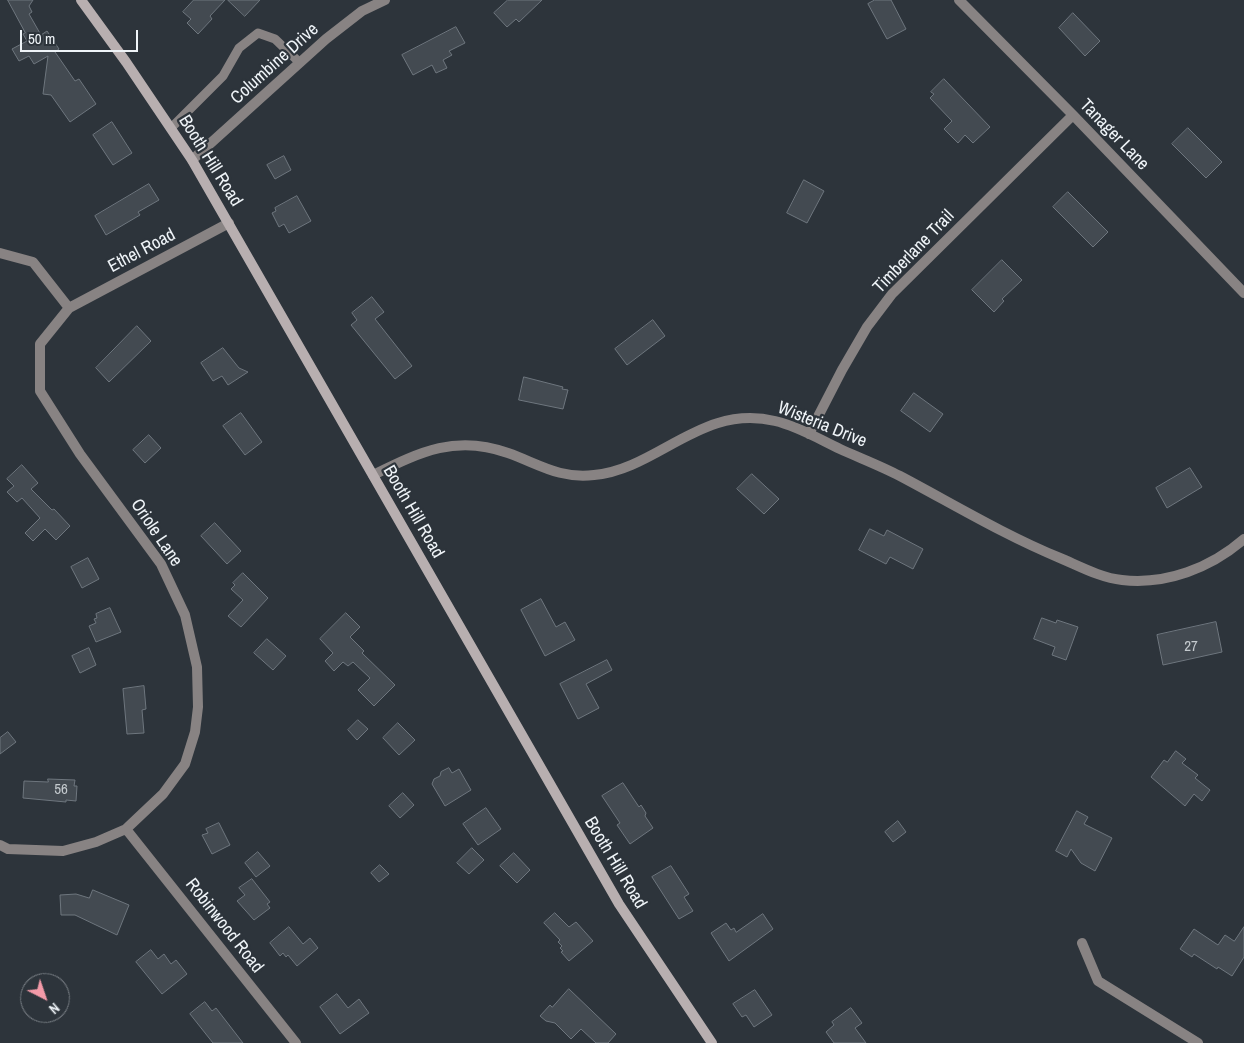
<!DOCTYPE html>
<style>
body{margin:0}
#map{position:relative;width:1244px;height:1043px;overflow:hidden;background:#2d343b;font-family:"Archivo Narrow",sans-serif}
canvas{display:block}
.north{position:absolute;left:20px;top:973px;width:50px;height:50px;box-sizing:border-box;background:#2d343b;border:1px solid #7b8187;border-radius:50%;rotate:139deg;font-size:14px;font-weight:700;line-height:20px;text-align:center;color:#eff4f8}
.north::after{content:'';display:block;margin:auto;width:18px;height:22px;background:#f39aa8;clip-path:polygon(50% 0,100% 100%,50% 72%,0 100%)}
.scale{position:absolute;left:20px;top:30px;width:118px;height:22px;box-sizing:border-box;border:2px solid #eff4f8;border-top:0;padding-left:6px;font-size:15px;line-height:18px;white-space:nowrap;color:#eff4f8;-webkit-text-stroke:4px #2d343b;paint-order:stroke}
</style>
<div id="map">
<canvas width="1244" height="1043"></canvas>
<div class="north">N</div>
<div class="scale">50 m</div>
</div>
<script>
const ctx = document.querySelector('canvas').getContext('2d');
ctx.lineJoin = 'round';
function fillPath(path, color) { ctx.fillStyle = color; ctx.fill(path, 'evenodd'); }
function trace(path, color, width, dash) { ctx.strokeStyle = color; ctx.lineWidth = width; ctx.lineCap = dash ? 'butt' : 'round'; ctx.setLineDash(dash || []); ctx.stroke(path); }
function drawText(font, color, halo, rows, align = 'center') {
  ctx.font = font + ' "Archivo Narrow",sans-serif'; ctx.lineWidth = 4.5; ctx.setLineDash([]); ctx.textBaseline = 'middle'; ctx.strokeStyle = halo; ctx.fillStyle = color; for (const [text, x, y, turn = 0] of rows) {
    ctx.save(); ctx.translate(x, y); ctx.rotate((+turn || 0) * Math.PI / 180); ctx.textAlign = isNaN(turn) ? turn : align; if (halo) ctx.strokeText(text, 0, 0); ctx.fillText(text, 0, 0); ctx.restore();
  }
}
const building = new Path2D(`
 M 8,0 L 33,0 L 29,6 L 32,12 L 29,14 L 41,35 L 47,31 L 59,49 L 55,52 L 75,81 L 79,79 L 96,104 L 70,122 L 51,95 L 43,94 L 48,56 L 34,64 L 29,56 L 19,61 L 12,49 L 27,41 L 23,34 L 25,33 Z
 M 194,0 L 225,0 L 210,16 L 212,19 L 198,34 L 187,23 L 191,19 L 183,12 Z
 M 228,0 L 260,0 L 245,16 Z
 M 508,0 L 542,0 L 519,22 L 516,19 L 507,27 L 494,13 Z
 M 875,0 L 891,0 L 906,29 L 887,39 L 868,4 Z
 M 1073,13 L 1100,41 L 1085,56 L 1059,28 Z
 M 456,27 L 465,43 L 449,51 L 452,55 L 443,60 L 447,68 L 436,73 L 432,65 L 413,75 L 402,55 Z
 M 944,79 L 990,127 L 973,143 L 965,135 L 958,143 L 944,129 L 952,121 L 930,98 L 934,94 L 931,92 Z
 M 112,122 L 132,153 L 113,165 L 93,135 Z
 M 1188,128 L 1222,162 L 1206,178 L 1172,144 Z
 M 284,156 L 291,170 L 275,179 L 267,165 Z
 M 804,180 L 824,191 L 807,223 L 787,213 Z
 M 149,184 L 159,200 L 138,212 L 140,215 L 106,235 L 95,216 Z
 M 1068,192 L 1108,232 L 1093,247 L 1053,207 Z
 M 297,196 L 311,221 L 289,233 L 284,224 L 279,227 L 272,213 L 276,211 L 275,208 Z
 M 1002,260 L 1022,280 L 1002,299 L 1004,301 L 994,312 L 972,290 Z
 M 372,297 L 384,312 L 375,319 L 412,366 L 395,379 L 351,325 L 357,320 L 352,313 Z
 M 653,320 L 665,336 L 627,365 L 615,349 Z
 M 137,326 L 151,341 L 109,382 L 96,368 Z
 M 223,348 L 239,368 L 248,372 L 228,385 L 222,376 L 213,381 L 201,363 Z
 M 524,377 L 563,387 L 562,389 L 568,390 L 563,409 L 519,400 Z
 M 914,393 L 943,414 L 930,432 L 901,411 Z
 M 241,413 L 262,442 L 245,455 L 223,426 Z
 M 149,435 L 161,448 L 145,463 L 133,450 Z
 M 22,465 L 38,483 L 31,489 L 52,510 L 54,509 L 70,526 L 56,540 L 45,529 L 33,541 L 25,533 L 40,518 L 22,498 L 17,502 L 7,492 L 14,486 L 7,479 Z
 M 1190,468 L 1202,487 L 1167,508 L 1156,488 Z
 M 752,474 L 779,499 L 764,514 L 737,489 Z
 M 215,523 L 241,551 L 227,564 L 201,536 Z
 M 870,529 L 884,536 L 887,530 L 923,549 L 913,569 L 890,557 L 886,564 L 859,550 Z
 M 88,558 L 99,579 L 82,588 L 71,567 Z
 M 243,573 L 268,598 L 241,627 L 228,616 L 243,600 L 231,589 L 235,585 L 233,583 Z
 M 541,599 L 556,627 L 565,622 L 575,640 L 545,656 L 521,610 Z
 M 110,608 L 121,632 L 96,642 L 89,626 L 96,623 L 94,619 L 97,618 L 96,614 Z
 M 346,613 L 360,627 L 350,637 L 364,651 L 362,653 L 395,685 L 374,706 L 358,690 L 370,678 L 353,662 L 348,666 L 343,662 L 334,671 L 325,661 L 333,653 L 320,639 Z
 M 1042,618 L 1056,623 L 1057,620 L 1078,627 L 1066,660 L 1052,655 L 1055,647 L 1034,639 Z
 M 1216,622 L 1222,652 L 1163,665 L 1157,635 Z
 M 267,639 L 286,656 L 273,670 L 254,653 Z
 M 89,648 L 96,665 L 80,673 L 72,656 Z
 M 607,660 L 612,670 L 586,684 L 599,708 L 578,719 L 560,684 Z
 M 144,686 L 146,709 L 142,710 L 144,733 L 127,734 L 123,689 Z
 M 358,720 L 368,729 L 357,740 L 348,730 Z
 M 398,723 L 415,740 L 399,755 L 383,738 Z
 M 8,732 L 16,742 L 0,754 L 0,738 Z
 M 1176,751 L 1186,759 L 1182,763 L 1198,775 L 1195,778 L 1210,790 L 1202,801 L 1194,794 L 1185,806 L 1151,777 L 1164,760 L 1167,762 Z
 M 449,768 L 452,773 L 459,769 L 471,790 L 445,806 L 432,784 L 434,779 L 440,776 L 441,772 Z
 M 48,779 L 75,780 L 74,786 L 77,786 L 76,801 L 66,800 L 66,802 L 23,798 L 24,781 L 48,782 Z
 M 623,783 L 639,807 L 641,805 L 646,813 L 645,816 L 653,828 L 630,844 L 617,825 L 620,823 L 602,796 Z
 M 403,793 L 414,805 L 400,818 L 389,806 Z
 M 486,808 L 501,829 L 478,845 L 463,824 Z
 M 1077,811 L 1088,817 L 1084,824 L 1112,838 L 1095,871 L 1081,863 L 1071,849 L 1067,857 L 1056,851 Z
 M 898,821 L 906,832 L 893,842 L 885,832 Z
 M 219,823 L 230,845 L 212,854 L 202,835 L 208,833 L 206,829 Z
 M 472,848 L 484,860 L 469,874 L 457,863 Z
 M 258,852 L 270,866 L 256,877 L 245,863 Z
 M 514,853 L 530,870 L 517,883 L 500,866 Z
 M 380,865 L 389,874 L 379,882 L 371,873 Z
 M 671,866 L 689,894 L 684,897 L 693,911 L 679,919 L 652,877 Z
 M 252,879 L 270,902 L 267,904 L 270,908 L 254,920 L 237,901 L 245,895 L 239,888 Z
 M 93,890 L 129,905 L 117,935 L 75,915 L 61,915 L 60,895 L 76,894 L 89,898 Z
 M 555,913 L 569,927 L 576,922 L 593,941 L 569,961 L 561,952 L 563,951 L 560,948 L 562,946 L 558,942 L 560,940 L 544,923 Z
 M 763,914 L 773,929 L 729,961 L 711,933 L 726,923 L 731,930 L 734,928 L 736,932 Z
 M 289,927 L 303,944 L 310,938 L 318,948 L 297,966 L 288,955 L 286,957 L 283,953 L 280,956 L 270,943 Z
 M 1244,927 L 1244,957 L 1232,976 L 1218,967 L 1217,969 L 1194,954 L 1192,957 L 1180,949 L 1194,929 L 1218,945 L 1225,935 L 1234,941 Z
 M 151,950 L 158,959 L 164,954 L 171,964 L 176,960 L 187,974 L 162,994 L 136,962 Z
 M 569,989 L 616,1034 L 608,1043 L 596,1043 L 581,1029 L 571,1039 L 555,1023 L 546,1021 L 540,1016 L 550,1005 L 552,1007 Z
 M 755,990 L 772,1015 L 754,1027 L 746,1015 L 742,1017 L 733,1004 Z
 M 337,994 L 348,1008 L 359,999 L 369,1013 L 340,1034 L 320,1007 Z
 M 205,1002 L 212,1011 L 216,1008 L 243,1043 L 213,1043 L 190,1014 Z
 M 851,1008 L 862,1023 L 855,1028 L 866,1043 L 834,1043 L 826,1032 L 834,1025 L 832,1022 Z`);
const lane = new Path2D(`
 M 171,128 L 223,76 L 239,48 L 258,33 L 275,39 L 299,62`);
const street = new Path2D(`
 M 959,0 L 1073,115 L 1244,293
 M 192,160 L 326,39 L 362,11 L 385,0
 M 0,253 L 33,262 L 69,308
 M 809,434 L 842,370 L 867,327 L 892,294 L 1073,115
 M 373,475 C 420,452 456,434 508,453 C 539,464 559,479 594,475 C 658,469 702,403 775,421 C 797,426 819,439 840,449 C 860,458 881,466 900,476 C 953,504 1004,535 1060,558 C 1079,566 1101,578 1122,580 C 1166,585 1211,568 1244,539
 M 126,829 L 296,1043
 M 0,845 L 8,849 L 63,851 L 96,842 L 126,829 L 163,794 L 185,764 L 195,732 L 198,707 L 197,667 L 185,615 L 161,564 L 80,454 L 40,391 L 40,344 L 69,308 L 229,223
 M 1082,943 L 1098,981 L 1198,1043`);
const secondary = new Path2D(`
 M 81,0 L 126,62 L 192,160 L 619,904 L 712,1043`);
const numberNames = [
 ["27",1191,647],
 ["56",61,790]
];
const streetNames = [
 ["Columbine Drive",275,64,-42],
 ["Tanager Lane",1114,135,46],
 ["Booth Hill Road",210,161,58],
 ["Ethel Road",142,251,-28],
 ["Timberlane Trail",914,252,-46],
 ["Wisteria Drive",822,425,22],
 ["Booth Hill Road",413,512,60],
 ["Oriole Lane",156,533,56],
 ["Booth Hill Road",615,863,59],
 ["Robinwood Road",224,926,52]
];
fillPath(building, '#434a51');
trace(building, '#6e767e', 1);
trace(lane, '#888383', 9);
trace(street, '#888383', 10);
trace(secondary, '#b8afb0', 10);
drawText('15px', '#c4cace', null, numberNames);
drawText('18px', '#eff4f8', '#2d343b', streetNames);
</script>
